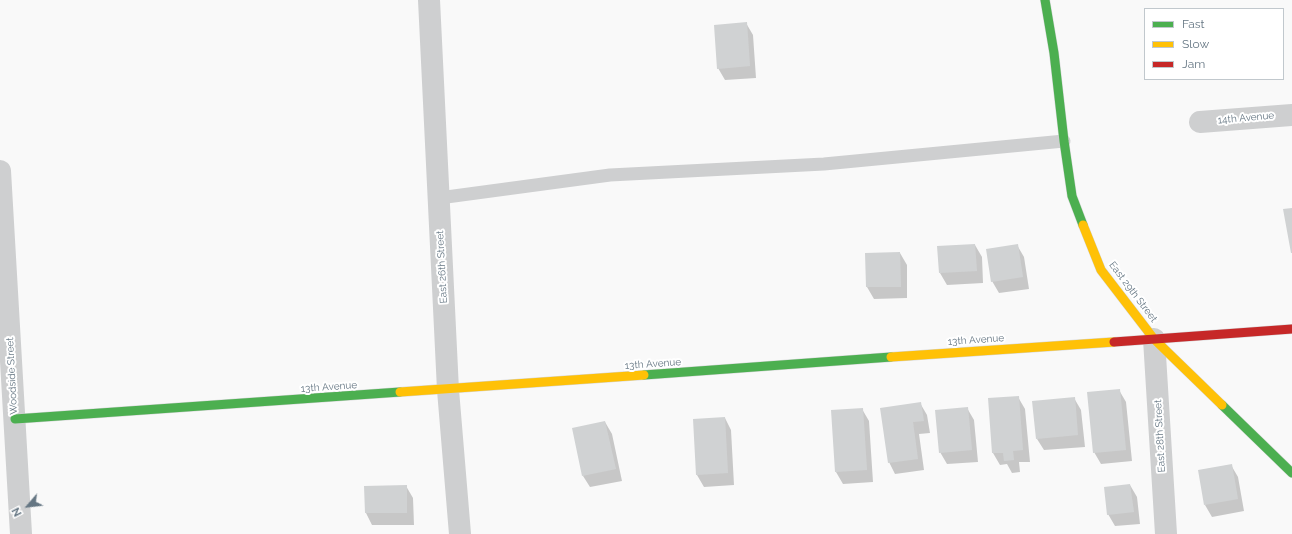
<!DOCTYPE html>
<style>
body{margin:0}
#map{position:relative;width:1292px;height:534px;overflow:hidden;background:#f9f9f9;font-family:Raleway,sans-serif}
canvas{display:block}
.legend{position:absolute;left:1144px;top:8px;width:140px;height:72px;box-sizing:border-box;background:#fff;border:1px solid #c1c8cd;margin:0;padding:5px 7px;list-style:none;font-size:12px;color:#657683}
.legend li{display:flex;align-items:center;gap:8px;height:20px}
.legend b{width:20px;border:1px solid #c1c8cd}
.north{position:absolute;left:8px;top:486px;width:40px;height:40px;-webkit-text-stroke:3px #fff;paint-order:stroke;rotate:242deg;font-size:11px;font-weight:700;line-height:16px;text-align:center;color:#657683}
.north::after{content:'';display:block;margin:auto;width:14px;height:18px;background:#657683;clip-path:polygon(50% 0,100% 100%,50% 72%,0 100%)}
</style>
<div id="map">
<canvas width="1292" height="534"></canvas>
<ul class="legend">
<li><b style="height:5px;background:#4caf50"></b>Fast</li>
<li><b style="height:5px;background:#ffc107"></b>Slow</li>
<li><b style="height:5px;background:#c62828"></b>Jam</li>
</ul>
<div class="north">N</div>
</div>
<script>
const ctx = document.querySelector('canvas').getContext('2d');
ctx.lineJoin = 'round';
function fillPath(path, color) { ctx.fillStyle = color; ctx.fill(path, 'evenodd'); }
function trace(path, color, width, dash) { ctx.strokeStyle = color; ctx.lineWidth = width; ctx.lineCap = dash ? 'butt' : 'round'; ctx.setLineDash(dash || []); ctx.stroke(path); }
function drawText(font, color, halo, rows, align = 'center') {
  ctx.font = font + ' Raleway,sans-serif'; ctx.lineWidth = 4; ctx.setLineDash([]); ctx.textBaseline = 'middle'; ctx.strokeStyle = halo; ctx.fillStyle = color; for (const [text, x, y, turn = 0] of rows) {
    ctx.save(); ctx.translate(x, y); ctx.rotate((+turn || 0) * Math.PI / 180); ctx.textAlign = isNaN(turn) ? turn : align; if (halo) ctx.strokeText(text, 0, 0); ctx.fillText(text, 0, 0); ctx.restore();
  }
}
const shadow = new Path2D(`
 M 746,23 L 753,35 L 756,78 L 725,80 L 718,68 Z
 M 975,245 L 982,257 L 983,283 L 947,285 L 940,273 Z
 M 1017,245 L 1024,257 L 1029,289 L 999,293 L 992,281 Z
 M 900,253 L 907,265 L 907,298 L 874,299 L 867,287 Z
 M 1119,390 L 1126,402 L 1132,461 L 1101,464 L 1094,452 Z
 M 1018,397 L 1025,409 L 1030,462 L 1019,462 L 1020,472 L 1012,473 L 1007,464 L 1000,465 L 993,453 L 989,399 Z
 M 1074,398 L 1081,410 L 1085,447 L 1044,450 L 1037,439 Z
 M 920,403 L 927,415 L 930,433 L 919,434 L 924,470 L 895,474 L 889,462 Z
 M 967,408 L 974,420 L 978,462 L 947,464 L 940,452 Z
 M 862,409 L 869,421 L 873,482 L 843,484 L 836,472 Z
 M 725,418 L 731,430 L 734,485 L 704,487 L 697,475 Z
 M 605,422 L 612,434 L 622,481 L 590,487 L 583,476 Z
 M 1231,465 L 1238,477 L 1244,511 L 1212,517 L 1205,505 Z
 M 1130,485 L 1137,497 L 1140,524 L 1115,526 L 1108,514 Z
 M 406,486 L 413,498 L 414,525 L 372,525 L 366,513 L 365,487 Z`);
const building = new Path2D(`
 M 747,22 L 750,66 L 717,69 L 714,25 Z
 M 1292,208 L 1292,253 L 1291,253 L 1283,209 Z
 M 975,244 L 977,271 L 939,273 L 937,246 Z
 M 1018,244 L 1023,277 L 991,282 L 986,249 Z
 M 900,252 L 901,287 L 866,287 L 865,253 Z
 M 1120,389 L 1126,450 L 1093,453 L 1087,392 Z
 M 1019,396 L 1023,450 L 1013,451 L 1014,460 L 1004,461 L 1003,453 L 992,453 L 988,398 Z
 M 1075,397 L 1078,435 L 1036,439 L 1032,401 Z
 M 921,402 L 924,421 L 913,422 L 918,459 L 888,463 L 880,408 Z
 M 968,407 L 972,450 L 939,453 L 935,410 Z
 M 863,408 L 867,470 L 835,472 L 831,410 Z
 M 725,417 L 728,473 L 696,475 L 693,419 Z
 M 605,421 L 616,469 L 582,476 L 572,428 Z
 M 1232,464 L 1238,499 L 1204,505 L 1198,470 Z
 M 1130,484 L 1134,512 L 1107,515 L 1104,487 Z
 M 407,485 L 407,513 L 365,513 L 364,486 Z`);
const lane = new Path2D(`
 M 439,198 L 610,175 L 824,164 L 1064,141`);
const street = new Path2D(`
 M 429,0 L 448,390 L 460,534
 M 1200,122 L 1292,115
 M 0,171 L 21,534
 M 1154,339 L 1166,534`);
const fast = new Path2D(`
 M 1045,0 L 1054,53 L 1064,141 L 1072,196 L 1083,225
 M 644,375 L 891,357
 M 1222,405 L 1292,473
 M 15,419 L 400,392`);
const slow = new Path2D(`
 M 1083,225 L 1101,270 L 1154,339 L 1222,405
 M 891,357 L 1114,342
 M 400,392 L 644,375`);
const jam = new Path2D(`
 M 1114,342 L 1292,329`);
const streetNames = [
 ["14th Avenue",1246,118,-5],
 ["East 26th Street",442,267,-93],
 ["East 29th Street",1133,292,53],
 ["13th Avenue",976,340,-4],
 ["13th Avenue",653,364,-4],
 ["Woodside Street",12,376,-93],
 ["13th Avenue",329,387,-4],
 ["East 28th Street",1160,436,-93]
];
fillPath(shadow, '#0003');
fillPath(building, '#d0d2d3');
trace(fast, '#d5d6d7', 10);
trace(slow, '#d5d6d7', 10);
trace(jam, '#d5d6d7', 10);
trace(lane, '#cecfd0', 13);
trace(street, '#cecfd0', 22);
trace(fast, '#4caf50', 9);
trace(slow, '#ffc107', 9);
trace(jam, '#c62828', 9);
drawText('10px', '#657683', '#fff', streetNames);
</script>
